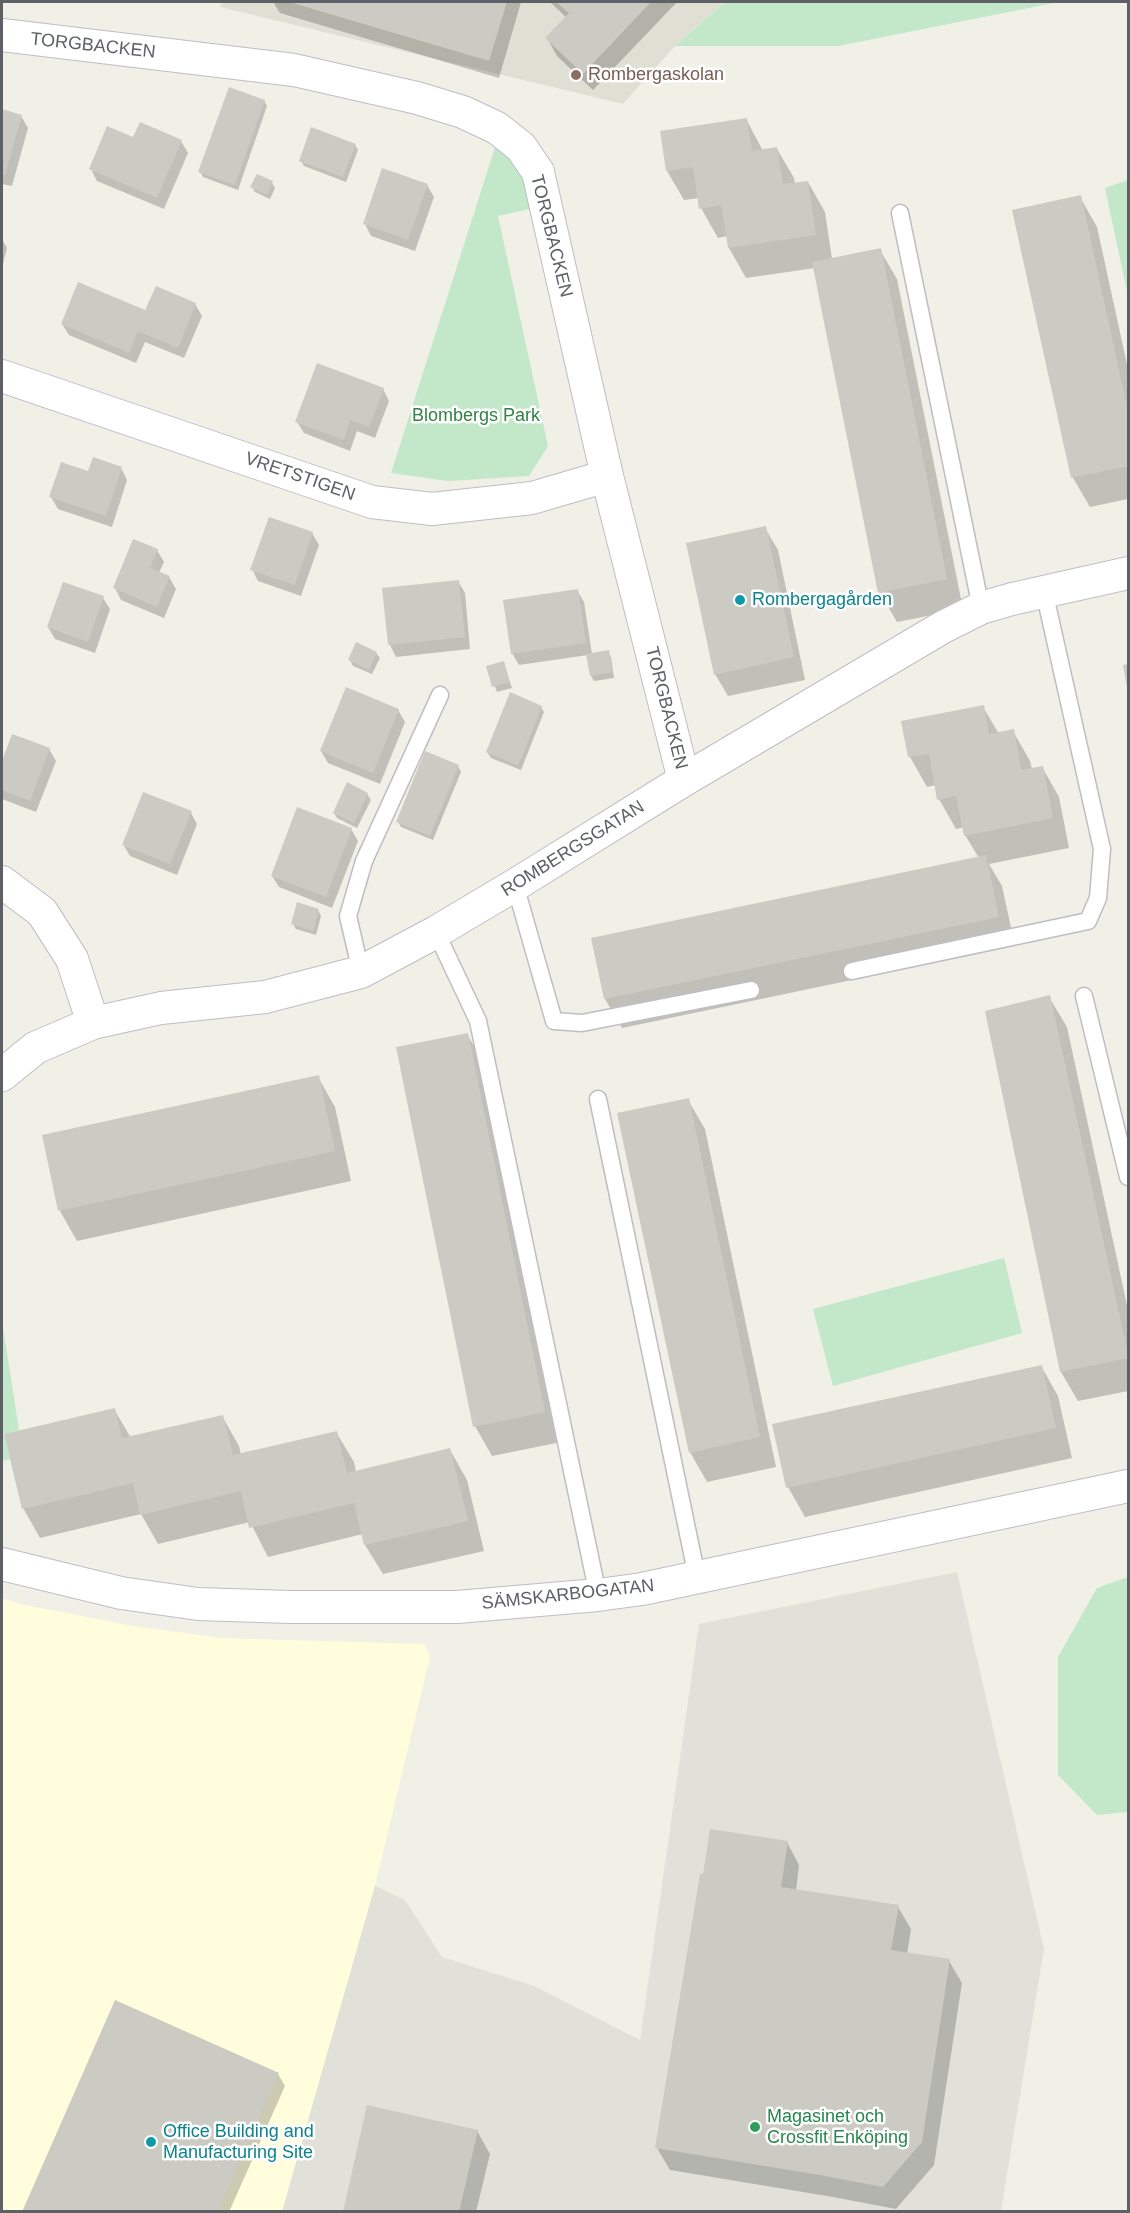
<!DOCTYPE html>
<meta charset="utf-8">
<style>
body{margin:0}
#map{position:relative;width:1130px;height:2213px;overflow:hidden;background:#f0f0e6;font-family:Arial,sans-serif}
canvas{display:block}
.frame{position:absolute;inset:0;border:3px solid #5d6067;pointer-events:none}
</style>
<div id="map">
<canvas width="1130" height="2213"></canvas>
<div class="frame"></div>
</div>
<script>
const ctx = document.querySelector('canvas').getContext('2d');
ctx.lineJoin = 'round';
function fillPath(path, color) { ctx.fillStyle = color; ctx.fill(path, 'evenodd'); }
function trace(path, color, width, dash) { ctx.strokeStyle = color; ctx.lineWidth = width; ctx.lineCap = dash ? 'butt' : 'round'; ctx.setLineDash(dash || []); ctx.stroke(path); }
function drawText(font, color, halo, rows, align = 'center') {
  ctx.font = font + ' Arial,sans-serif'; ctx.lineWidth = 5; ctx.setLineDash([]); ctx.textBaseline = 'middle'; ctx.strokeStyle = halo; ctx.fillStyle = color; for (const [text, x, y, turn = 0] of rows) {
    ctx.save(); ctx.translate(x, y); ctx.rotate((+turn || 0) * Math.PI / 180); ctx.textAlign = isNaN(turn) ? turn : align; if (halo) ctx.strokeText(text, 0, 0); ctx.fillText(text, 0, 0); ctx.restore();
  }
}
const commercial = new Path2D(`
 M 2,1598 L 20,1604 L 133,1626 L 222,1638 L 425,1644 L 430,1657 L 375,1886 L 282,2211 L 2,2211 Z`);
const industrial = new Path2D(`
 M 957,1572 L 1044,1949 L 1001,2211 L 282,2212 L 375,1886 L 405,1900 L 442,1957 L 534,1986 L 640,2040 L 699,1624 Z`);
const education = new Path2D(`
 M 222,2 L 725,2 L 675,46 L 623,104 L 220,7 Z`);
const green = new Path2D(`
 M 725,2 L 1059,2 L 838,46 L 675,46 Z
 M 497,141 L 515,156 L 539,207 L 498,216 L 548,446 L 529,476 L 448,481 L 391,473 Z
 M 1128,180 L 1128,296 L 1105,188 Z
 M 1004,1258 L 1022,1333 L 833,1386 L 813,1309 Z
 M 2,1321 L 19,1430 L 4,1434 L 10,1459 L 2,1461 Z
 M 1128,1577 L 1128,1812 L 1097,1815 L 1058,1775 L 1058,1657 L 1097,1588 Z`);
const shadow = new Path2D(`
 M 273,2 L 521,2 L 499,78 L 280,13 Z
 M 550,2 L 677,2 L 593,90 L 557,56 L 547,38 L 567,18 Z
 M 264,101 L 267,106 L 238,190 L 203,177 L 200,172 Z
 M 2,110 L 21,116 L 28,128 L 12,186 L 2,184 Z
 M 746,119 L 763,151 L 777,149 L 794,178 L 795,184 L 808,182 L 825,212 L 832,259 L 880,250 L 897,279 L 963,609 L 897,622 L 880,593 L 815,268 L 746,278 L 729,248 L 727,236 L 718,238 L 701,208 L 699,198 L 684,200 L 667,171 Z
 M 181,141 L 188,153 L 164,209 L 97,181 L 91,169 Z
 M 355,145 L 358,150 L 346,182 L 304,166 L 301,161 Z
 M 272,183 L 275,188 L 270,199 L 255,192 L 252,187 Z
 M 427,185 L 434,197 L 415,251 L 371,236 L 365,224 Z
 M 1080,197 L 1097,227 L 1128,369 L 1128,499 L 1090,507 L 1073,478 L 1014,212 Z
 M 2,239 L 7,248 L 2,268 Z
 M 195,304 L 202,316 L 184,358 L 145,342 L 136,363 L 69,335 L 62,324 Z
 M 383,389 L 389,401 L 375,438 L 357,431 L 350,451 L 304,433 L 297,422 Z
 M 121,468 L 127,480 L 112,527 L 58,509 L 51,497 Z
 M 765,528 L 778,550 L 805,680 L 728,696 L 715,674 Z
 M 312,533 L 319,545 L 301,596 L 258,581 L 252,569 Z
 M 157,550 L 164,562 L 159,573 L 169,577 L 176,589 L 164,618 L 121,600 L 115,588 Z
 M 458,581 L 465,593 L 470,649 L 396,657 L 390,645 L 384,589 Z
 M 577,590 L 584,602 L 592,654 L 608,652 L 611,657 L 614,678 L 594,681 L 591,676 L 588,655 L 519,665 L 512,653 Z
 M 103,598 L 110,609 L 95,653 L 55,639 L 48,627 Z
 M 376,653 L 380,658 L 372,674 L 353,666 L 350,660 Z
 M 503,663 L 512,688 L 497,692 L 488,667 Z
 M 541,707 L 544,712 L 521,770 L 491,758 L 487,752 Z
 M 983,707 L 999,734 L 1013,731 L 1030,761 L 1032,769 L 1042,767 L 1059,797 L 1069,848 L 989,864 L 1002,886 L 1015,946 L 622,1028 L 605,999 L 593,939 L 979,858 L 965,835 L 964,827 L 956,829 L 939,799 L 936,785 L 927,787 L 910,757 L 903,722 Z
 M 398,710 L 405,722 L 380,784 L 328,763 L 321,751 Z
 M 13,736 L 49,749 L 56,761 L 36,812 L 2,799 L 2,765 Z
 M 458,766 L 461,772 L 433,840 L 401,827 L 398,822 Z
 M 367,794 L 371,800 L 357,828 L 337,818 L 334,813 Z
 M 191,813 L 197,824 L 177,875 L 130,856 L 123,844 Z
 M 351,829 L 358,841 L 332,908 L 279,887 L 272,876 Z
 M 318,910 L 321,916 L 316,935 L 296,929 L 293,924 Z
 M 1049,997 L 1067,1027 L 1128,1310 L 1128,1391 L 1078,1401 L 1061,1372 Z
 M 467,1034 L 484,1064 L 561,1442 L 492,1456 L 475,1426 Z
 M 318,1077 L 335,1107 L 351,1181 L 77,1241 L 60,1211 L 43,1137 Z
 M 688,1100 L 705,1129 L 776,1467 L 707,1482 L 690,1452 Z
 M 1041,1366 L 1058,1396 L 1072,1458 L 805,1517 L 788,1487 Z
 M 114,1409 L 131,1438 L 222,1416 L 239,1446 L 241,1455 L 336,1432 L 354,1462 L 356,1472 L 450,1450 L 467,1480 L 484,1551 L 383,1574 L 365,1545 L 363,1534 L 268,1557 L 250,1522 L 158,1544 L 141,1514 L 40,1538 L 23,1508 Z
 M 787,1842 L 799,1865 L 796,1891 L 898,1907 L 911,1929 L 907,1954 L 949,1961 L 962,1983 L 934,2165 L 896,2209 L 833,2197 L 670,2170 L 657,2148 Z
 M 278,2074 L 285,2086 L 229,2212 L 23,2212 Z
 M 477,2131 L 490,2154 L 476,2212 L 345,2212 Z`);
const building = new Path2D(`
 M 289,2 L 507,2 L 489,61 Z
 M 556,2 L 651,2 L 583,74 L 545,38 L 569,13 Z
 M 229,87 L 265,100 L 235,185 L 198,172 Z
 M 2,109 L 22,115 L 5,175 L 2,174 Z
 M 747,118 L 752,151 L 777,147 L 783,184 L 808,181 L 816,235 L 728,248 L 721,205 L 699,209 L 693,167 L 666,171 L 660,131 Z
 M 140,122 L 182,140 L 157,198 L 89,169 L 107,126 L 133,137 Z
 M 311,127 L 356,144 L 343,177 L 299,161 Z
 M 382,168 L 428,184 L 408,240 L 363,224 Z
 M 257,174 L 273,181 L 267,195 L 250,187 Z
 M 1081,195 L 1128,412 L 1128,466 L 1071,478 L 1012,210 Z
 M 881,248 L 947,579 L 878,593 L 812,262 Z
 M 78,282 L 145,310 L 156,286 L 196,303 L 178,348 L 138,331 L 129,353 L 61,324 Z
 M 317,363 L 384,388 L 369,427 L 350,420 L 344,440 L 295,422 Z
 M 93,457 L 122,467 L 106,516 L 49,497 L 61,462 L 88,471 Z
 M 269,517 L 313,532 L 295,585 L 250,570 Z
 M 766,526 L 794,657 L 714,675 L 686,543 Z
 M 133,539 L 158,549 L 150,568 L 170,576 L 157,607 L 113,588 Z
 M 459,580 L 465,637 L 388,645 L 382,588 Z
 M 63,582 L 104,596 L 88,642 L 47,627 Z
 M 578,589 L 586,643 L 511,654 L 503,600 Z
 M 356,642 L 377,652 L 369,670 L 348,660 Z
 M 609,650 L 612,672 L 590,676 L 586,654 Z
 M 504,661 L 510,682 L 492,687 L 486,666 Z
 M 1128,664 L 1128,687 L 1127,687 L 1123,665 Z
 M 346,687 L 399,709 L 373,773 L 320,751 Z
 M 510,692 L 542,706 L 518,766 L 486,752 Z
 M 984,705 L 989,734 L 1014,729 L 1021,770 L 1043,766 L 1053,818 L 964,836 L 956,796 L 937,800 L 929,754 L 908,757 L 901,721 Z
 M 12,734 L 50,748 L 30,801 L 2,790 L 2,761 Z
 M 425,751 L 459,765 L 430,836 L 396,822 Z
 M 347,782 L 368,793 L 354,823 L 333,813 Z
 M 143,792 L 192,811 L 170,864 L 122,845 Z
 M 297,807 L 352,828 L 326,897 L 271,876 Z
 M 986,855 L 999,917 L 604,999 L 591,938 Z
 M 297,902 L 319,909 L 313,931 L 291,924 Z
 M 1050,995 L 1128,1354 L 1128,1358 L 1060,1372 L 985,1011 Z
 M 468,1033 L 545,1412 L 473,1427 L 396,1047 Z
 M 319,1075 L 335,1151 L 58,1211 L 42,1135 Z
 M 689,1098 L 760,1437 L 689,1453 L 617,1113 Z
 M 1042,1365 L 1056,1428 L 786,1488 L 772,1424 Z
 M 115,1408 L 122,1438 L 223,1415 L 233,1455 L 337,1431 L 347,1473 L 450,1448 L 468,1521 L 364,1545 L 354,1503 L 249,1528 L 241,1491 L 140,1515 L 133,1483 L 22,1509 L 4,1434 Z
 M 710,1829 L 788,1841 L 781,1887 L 899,1905 L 891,1950 L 950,1959 L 922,2142 L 883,2187 L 820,2175 L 655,2148 L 700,1874 L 703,1874 Z
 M 115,2000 L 279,2073 L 218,2212 L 22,2212 Z
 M 367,2105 L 478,2130 L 459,2212 L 343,2212 Z`);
const lane = new Path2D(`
 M 900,213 L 981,608
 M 515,885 L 554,1021 L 582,1023 L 751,990
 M 436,932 L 478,1021 L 598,1595
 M 852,971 L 1088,921 L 1098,898 L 1102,849 L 1044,591
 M 361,972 L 348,916 L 364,861 L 440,695
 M 1084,996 L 1128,1177
 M 598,1099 L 697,1577`);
const street = new Path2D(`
 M 2,35 L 294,70 L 417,98 L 463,112 L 497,128 L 521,147 L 538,172 L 607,476 L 684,780
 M 2,376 L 372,502 L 432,509 L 532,498 L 607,476
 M 2,882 L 42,912 L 72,959 L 93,1023
 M 2,1075 L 35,1048 L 93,1023 L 161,1008 L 265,997 L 361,972 L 436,932 L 515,885 L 684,780 L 943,627 L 981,608 L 1012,599 L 1128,573
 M 2,1564 L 121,1593 L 198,1604 L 290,1607 L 457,1607 L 598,1595 L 642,1589 L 1128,1486`);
const markers = [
 [576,75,6,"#8d6e63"],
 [740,600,6,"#0f9aa8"],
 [755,2127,6,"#2e9e5b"],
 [151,2142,6,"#0f9aa8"]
];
const streetNames = [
 ["TORGBACKEN",93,46,6],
 ["TORGBACKEN",551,236,76],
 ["VRETSTIGEN",300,477,19],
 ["TORGBACKEN",666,708,76],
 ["ROMBERGSGATAN",573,849,-32],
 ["SÄMSKARBOGATAN",568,1595,-6]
];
const educationNames = [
 ["Rombergaskolan",588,75]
];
const parkNames = [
 ["Blombergs Park",476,416]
];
const cultureNames = [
 ["Rombergagården",752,600],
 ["Office Building and",163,2132],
 ["Manufacturing Site",163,2153]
];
const leisureNames = [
 ["Magasinet och",767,2117],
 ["Crossfit Enköping",767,2138]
];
fillPath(commercial, '#fffddc');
fillPath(industrial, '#e1e1da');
fillPath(education, '#e0dfd4');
fillPath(green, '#c2e8c9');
fillPath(shadow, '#0003');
fillPath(building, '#cbcac3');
trace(lane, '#bdbec5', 19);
trace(street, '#bdbec5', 34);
trace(lane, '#fff', 16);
trace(street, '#fff', 32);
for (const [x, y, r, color] of markers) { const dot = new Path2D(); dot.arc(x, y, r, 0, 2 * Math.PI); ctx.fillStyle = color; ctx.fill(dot); trace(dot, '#fff', 2); }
drawText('18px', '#5d6067', '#fff', streetNames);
drawText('18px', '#785e54', '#fff', educationNames, 'left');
drawText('18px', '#318243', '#fff', parkNames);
drawText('18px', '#0d838f', '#fff', cultureNames, 'left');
drawText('18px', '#27864d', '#fff', leisureNames, 'left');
</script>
